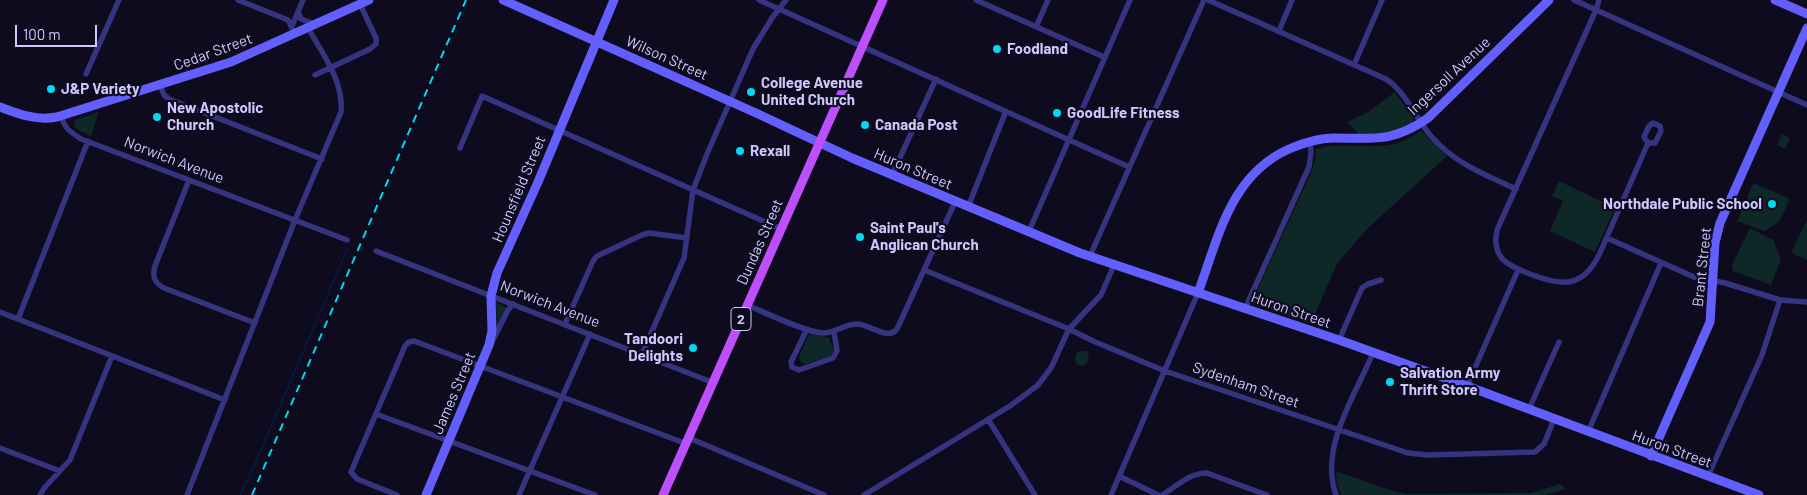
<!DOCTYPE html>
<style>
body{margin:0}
#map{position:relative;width:1807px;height:495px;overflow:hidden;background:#0e0b1e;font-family:Barlow,sans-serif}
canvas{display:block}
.scale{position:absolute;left:15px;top:25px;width:82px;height:22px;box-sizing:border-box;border:2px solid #cec8ff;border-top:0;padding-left:6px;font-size:15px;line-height:18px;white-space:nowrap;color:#cec8ff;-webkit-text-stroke:4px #0e0b1e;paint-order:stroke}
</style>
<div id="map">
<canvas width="1807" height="495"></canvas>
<div class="scale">100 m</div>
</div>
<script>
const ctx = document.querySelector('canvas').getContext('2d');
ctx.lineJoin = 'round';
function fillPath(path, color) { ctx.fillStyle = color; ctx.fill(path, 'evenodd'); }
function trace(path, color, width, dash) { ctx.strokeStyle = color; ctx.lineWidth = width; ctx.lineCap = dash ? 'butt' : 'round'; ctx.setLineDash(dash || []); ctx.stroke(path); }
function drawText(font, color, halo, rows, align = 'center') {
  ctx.font = font + ' Barlow,sans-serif'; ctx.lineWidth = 4.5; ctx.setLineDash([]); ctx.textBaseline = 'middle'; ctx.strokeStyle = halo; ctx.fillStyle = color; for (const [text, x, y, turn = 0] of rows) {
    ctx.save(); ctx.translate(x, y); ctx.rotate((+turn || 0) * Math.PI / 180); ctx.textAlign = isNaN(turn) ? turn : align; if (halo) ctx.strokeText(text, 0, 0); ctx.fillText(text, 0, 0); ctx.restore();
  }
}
const green = new Path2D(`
 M 1395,92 L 1414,119 C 1409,134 1373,134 1359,134 L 1347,122 L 1368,112 Z
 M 99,112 L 91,136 L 78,130 L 74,126 L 75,120 Z
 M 1421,131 L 1447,156 L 1367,229 L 1337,264 L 1311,323 L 1255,305 L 1252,302 L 1310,175 L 1315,160 L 1316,149 C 1339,141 1365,149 1389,145 C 1401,143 1411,136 1421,131 Z
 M 1782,134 L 1790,138 L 1785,149 L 1777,145 Z
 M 1559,181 L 1615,208 L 1595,252 L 1550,231 L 1563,201 L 1552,196 Z
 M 1753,184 L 1756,184 L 1790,199 L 1779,222 L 1764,231 L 1737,221 Z
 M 1807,220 L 1807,260 L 1791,253 Z
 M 1750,228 L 1773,240 L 1781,259 L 1771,285 L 1733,271 L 1732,265 Z
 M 496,302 L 507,308 L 497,327 Z
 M 811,334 L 829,338 L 834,351 L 830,356 L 806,364 L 802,363 L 799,359 L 799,357 L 808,336 Z
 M 1080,351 L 1086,351 L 1089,354 L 1087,363 L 1082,366 L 1076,364 C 1074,359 1075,354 1080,351 Z
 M 1336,471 L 1387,489 L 1406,494 L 1532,493 L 1560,484 L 1566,489 L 1545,495 L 1341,495 L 1337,484 Z`);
const stream = new Path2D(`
 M 240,495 L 259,455 L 347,250`);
const street = new Path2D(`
 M 238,0 L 288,20 L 295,34
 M 759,0 L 1129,167
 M 976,0 L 1104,57
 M 1208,0 L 1386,79 C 1407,93 1415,118 1431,136 C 1454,163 1485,175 1516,189
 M 1574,0 L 1807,105
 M 1599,0 L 1596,10 L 1497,230 C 1491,258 1508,266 1530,274 C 1561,286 1582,289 1599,255 L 1648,143
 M 298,11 L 301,19 L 314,24
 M 292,26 L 303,0
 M 1036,27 L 1048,0
 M 1279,31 L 1292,0
 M 1354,65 L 1382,0
 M 86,74 L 119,0
 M 315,75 L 370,49 L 376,44 L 376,38 L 360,4
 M 160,85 L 164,95 L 169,99 L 322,159
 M 61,115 C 64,128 70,132 81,139 L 347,240
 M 1653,123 L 1660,126 L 1661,131 L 1655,143 L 1648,143 L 1644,137 L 1649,126 Z
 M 460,148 L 482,96 L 781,229
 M 892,175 L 936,79
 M 189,180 L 155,266 C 152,276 154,283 164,288 L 255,323
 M 968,207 L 1006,111
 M 1029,231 L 1130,0
 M 1607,238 L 1694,277 L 1725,283 L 1780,300 L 1807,302
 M 376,251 L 714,383
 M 1090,256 L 1204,0
 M 924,270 L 1069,329 L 1093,341 L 1165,371 L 1408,453 L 1427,455 L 1535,452 L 1544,444 L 1554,419
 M 747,305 C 764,312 807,333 823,333 C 836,333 844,324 857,324 C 870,324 890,343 898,327 L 955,202
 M 1245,309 L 1309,167 L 1311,152 L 1310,142
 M 0,312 L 225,400
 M 18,319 L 88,141
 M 565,324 L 593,261 L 597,256 L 642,235 L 649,233 L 687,238
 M 807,329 L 791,362 L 792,367 L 799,370 L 833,358 L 837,351 L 834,332
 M 1339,340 L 1362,288 L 1368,284 L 1381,280
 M 492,342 L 508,310 L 513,304
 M 642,354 L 684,258 L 693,190 L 707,154 L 753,49 L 772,18 L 786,0
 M 1467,386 L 1518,270
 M 1529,409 L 1559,342
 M 376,414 L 595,495
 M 988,419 L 1035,495
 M 1588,432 L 1661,263
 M 689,438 L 824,495
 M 0,448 L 60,471
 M 1119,476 L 1158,495
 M 1708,476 L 1762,355 L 1780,300
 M 40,495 L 45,487 L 70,460 L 112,356
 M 187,495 L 295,220 L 341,112 C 344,82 323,54 308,28
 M 397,495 L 357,479 L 351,472 L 405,346 L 409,342 L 414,341 L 687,444
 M 519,495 L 590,334
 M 864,495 L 1010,406 L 1038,385 L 1051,368 L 1069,329 L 1101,295 L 1114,265
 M 1111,495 L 1198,293
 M 1162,495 C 1177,486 1189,473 1207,473 L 1267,495
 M 1336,495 C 1319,447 1355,396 1373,353`);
const secondary = new Path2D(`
 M 503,0 L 756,113 L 852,158 L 1080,253 L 1339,340 L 1467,386 L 1759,495
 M 1775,0 L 1807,14
 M 0,107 C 19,114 36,121 57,117 L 231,62 L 369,0
 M 1198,293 C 1218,239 1230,175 1289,149 C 1303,143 1318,138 1333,138 C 1374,138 1392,143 1428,118 L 1549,0
 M 1651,456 L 1710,322 L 1715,243 L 1720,223 L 1807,28
 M 426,495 L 489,345 L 492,331 L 491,296 L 497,273 L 538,182 L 614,0`);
const primary = new Path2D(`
 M 663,495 L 883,0`);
const rail = new Path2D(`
 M 252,495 L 466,0`);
const markers = [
 [997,49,5,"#00d9f3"],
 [51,89,5,"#00d9f3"],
 [751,92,5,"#00d9f3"],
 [1057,113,5,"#00d9f3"],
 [157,117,5,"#00d9f3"],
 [865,125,5,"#00d9f3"],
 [740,151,5,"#00d9f3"],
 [1772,204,5,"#00d9f3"],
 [860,237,5,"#00d9f3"],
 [693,348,5,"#00d9f3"],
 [1390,382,5,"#00d9f3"]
];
const shields = [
 [741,319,20]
];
const shieldNames = [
 ["2",741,319]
];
const poiNames = [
 ["Foodland",1007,49],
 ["College Avenue",761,83],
 ["United Church",761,100],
 ["J&P Variety",61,89],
 ["New Apostolic",167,108],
 ["Church",167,125],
 ["GoodLife Fitness",1067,113],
 ["Canada Post",875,125],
 ["Rexall",750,151],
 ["Northdale Public School",1762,204,"right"],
 ["Saint Paul's",870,228],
 ["Anglican Church",870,245],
 ["Tandoori",683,339,"right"],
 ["Delights",683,356,"right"],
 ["Salvation Army",1400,373],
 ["Thrift Store",1400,390]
];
const streetNames = [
 ["Cedar Street",213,52,-20],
 ["Wilson Street",667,58,24],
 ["Ingersoll Avenue",1449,76,-43],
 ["Norwich Avenue",174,160,21],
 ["Huron Street",913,169,23],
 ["Hounsfield Street",519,189,-67],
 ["Dundas Street",760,242,-66],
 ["Brant Street",1702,267,-84],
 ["Norwich Avenue",550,304,21],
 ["Huron Street",1291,310,19],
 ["Sydenham Street",1246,385,19],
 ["James Street",454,393,-67],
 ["Huron Street",1672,449,20]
];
fillPath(green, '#0d2827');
trace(stream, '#06193c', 2);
trace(street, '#363380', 5.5);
trace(secondary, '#635fff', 9);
trace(primary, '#be4fff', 9);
trace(rail, '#00d9f3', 2, [8, 6]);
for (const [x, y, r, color] of markers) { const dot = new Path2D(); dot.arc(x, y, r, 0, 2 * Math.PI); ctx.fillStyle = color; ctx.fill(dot); trace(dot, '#0e0b1e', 2); }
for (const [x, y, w] of shields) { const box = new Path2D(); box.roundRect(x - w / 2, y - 11.5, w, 23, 4); ctx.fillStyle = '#0e0b1e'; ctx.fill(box); trace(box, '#cec8ff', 1); }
drawText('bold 14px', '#cec8ff', null, shieldNames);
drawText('bold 15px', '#cec8ff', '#0e0b1e', poiNames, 'left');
drawText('15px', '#cec8ff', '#0e0b1e', streetNames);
</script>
